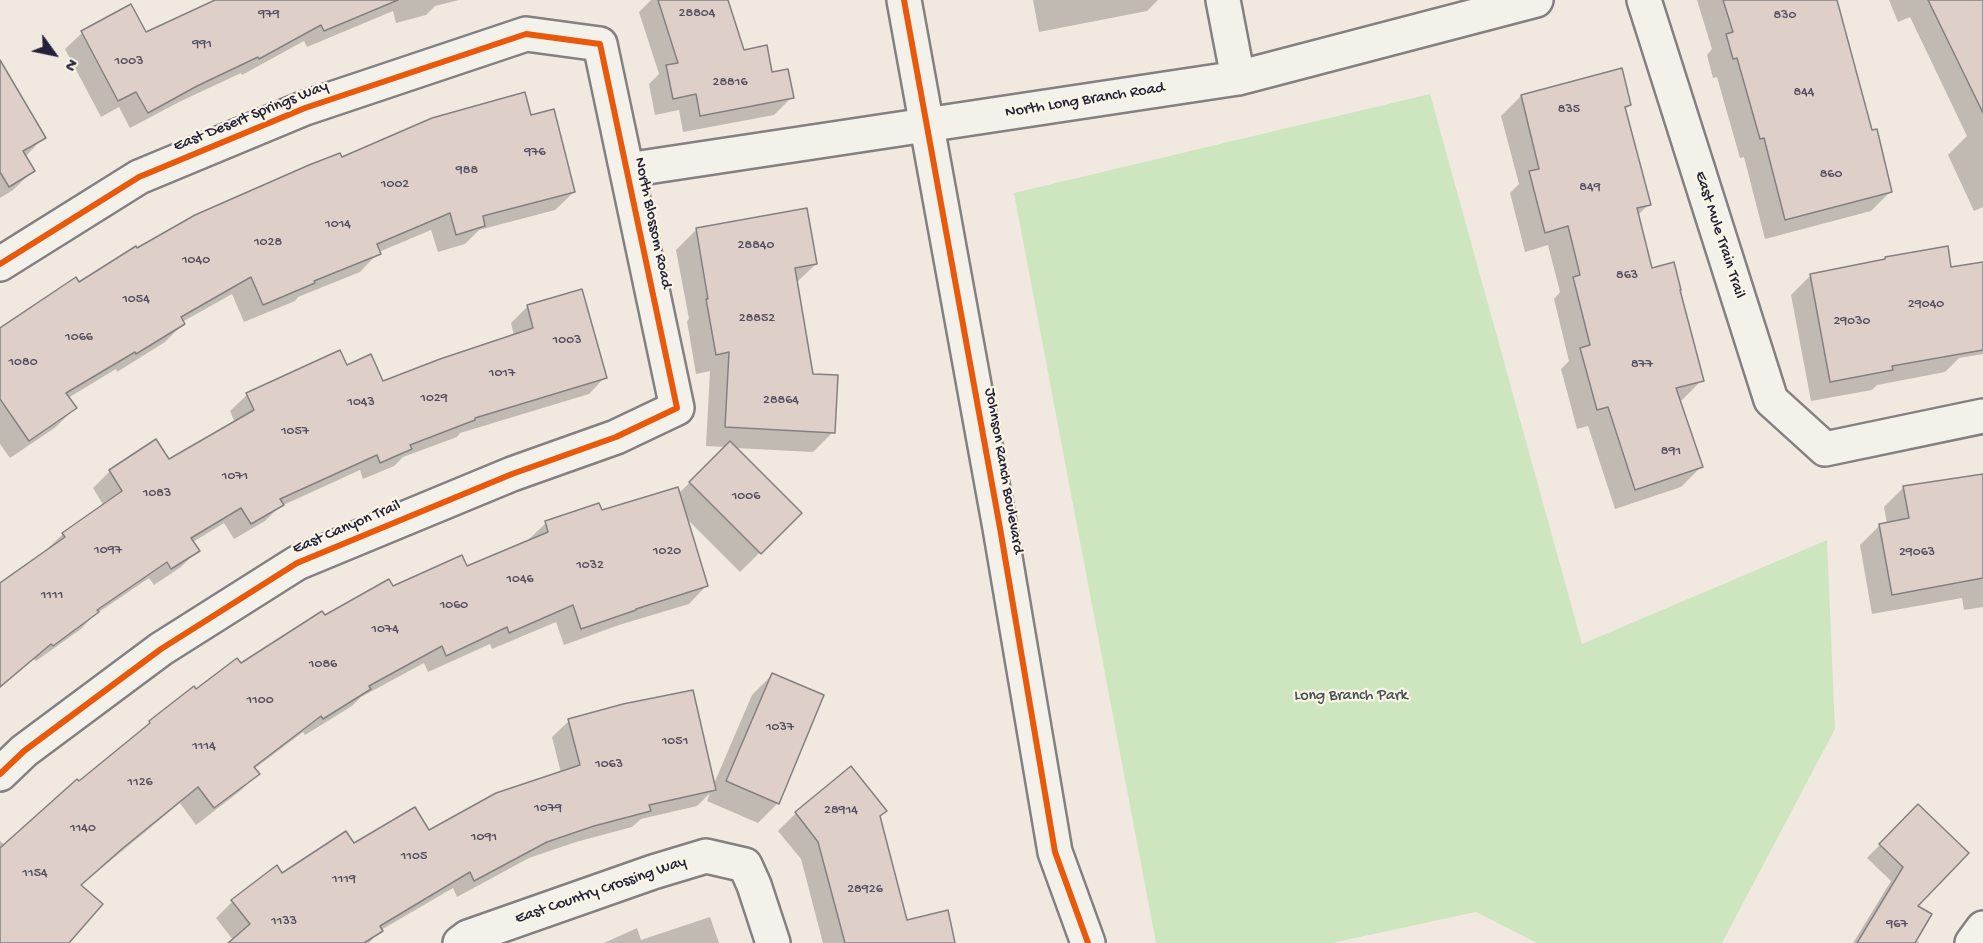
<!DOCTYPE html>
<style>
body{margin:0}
#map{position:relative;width:1983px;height:943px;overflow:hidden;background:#f1e9e0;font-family:"Gochi Hand",sans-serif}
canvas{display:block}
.north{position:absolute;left:24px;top:24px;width:60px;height:60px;-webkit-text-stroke:4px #fcf5e5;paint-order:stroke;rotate:123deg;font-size:16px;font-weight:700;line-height:24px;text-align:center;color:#22223b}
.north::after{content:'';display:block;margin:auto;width:21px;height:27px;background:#22223b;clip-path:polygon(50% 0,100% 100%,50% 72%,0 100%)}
</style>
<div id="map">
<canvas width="1983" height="943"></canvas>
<div class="north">N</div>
</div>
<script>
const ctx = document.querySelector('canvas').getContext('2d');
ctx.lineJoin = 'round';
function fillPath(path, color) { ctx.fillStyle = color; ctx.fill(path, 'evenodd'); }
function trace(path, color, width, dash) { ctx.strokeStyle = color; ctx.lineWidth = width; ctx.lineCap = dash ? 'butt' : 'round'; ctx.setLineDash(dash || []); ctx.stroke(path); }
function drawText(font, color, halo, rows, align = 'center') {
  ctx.font = font + ' "Gochi Hand",sans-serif'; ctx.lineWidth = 4.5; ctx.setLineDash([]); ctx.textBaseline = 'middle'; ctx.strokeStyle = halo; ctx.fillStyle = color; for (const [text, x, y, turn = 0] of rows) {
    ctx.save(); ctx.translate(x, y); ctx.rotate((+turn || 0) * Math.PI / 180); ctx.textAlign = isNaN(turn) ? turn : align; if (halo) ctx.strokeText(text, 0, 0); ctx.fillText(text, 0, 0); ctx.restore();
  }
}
const green = new Path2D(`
 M 1430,94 L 1582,644 L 1827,540 L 1835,729 L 1722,943 L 1537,943 L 1476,912 L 1332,943 L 1156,943 L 1014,193 Z`);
const shadow = new Path2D(`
 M 231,0 L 459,0 L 435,6 L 426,15 L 396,23 L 393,11 L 307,47 L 304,41 L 242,75 L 241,73 L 179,102 L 130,128 L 119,107 L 101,117 L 65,49 L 82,33 L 145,34 Z
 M 651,0 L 726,0 L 743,52 L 771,74 L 792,97 L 774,115 L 683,132 L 679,110 L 655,115 L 649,84 L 659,74 L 639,12 Z
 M 1033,0 L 1158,0 L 1147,11 L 1039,32 Z
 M 1697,0 L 1836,0 L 1870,132 L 1891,191 L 1871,211 L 1765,239 L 1744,157 L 1740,158 L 1717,77 L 1713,78 L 1707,55 L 1712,49 Z
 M 1889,0 L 1983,0 L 1983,207 L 1974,211 L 1948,155 L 1967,136 L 1910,17 L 1898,22 Z
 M 0,63 L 44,137 L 25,157 L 33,171 L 13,190 L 0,198 Z
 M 1621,70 L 1630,105 L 1624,110 L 1649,204 L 1637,216 L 1651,270 L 1702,380 L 1682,400 L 1679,401 L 1701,467 L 1681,487 L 1615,509 L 1588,426 L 1577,429 L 1561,369 L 1569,361 L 1554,299 L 1560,292 L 1548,245 L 1525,252 L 1510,193 L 1519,184 L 1501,116 L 1521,96 Z
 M 530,116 L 574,192 L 555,210 L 479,230 L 465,244 L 438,252 L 431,230 L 379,252 L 360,272 L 298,297 L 295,301 L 244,322 L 232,294 L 182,322 L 183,324 L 165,342 L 117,372 L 116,369 L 68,398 L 75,408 L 56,427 L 10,458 L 0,444 L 0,330 L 137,250 L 341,159 Z
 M 696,230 L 816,264 L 796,283 L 812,376 L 833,432 L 813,452 L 735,448 L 800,513 L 740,572 L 686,518 L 706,586 L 689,604 L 619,625 L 564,645 L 556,622 L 492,649 L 490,644 L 428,672 L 424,663 L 361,697 L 352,706 L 305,735 L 303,732 L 254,769 L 258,774 L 240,791 L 196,825 L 180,803 L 80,886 L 66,943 L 0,943 L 0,841 L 5,845 L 132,739 L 150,722 L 195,691 L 324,617 L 393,588 L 466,568 L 529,542 L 528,540 L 546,523 L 678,494 L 726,447 L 706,446 L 710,371 L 696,374 L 687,321 L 689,319 L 676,250 Z
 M 1983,263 L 1983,354 L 1959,358 L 1945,372 L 1877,385 L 1872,390 L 1811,401 L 1791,295 L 1811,275 L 1950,269 Z
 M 528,306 L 605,377 L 589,394 L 460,433 L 457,437 L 403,457 L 394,466 L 363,479 L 360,470 L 279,507 L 265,521 L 234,539 L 224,523 L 193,542 L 198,550 L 181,567 L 154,585 L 149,578 L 93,616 L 81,629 L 36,661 L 34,659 L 0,688 L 0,586 L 46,550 L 63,534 L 104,506 L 93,488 L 110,471 L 156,441 L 168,461 L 235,423 L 230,411 L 247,395 L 346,367 L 382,383 L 514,336 L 511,323 Z
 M 1983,475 L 1983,607 L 1964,610 L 1962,598 L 1872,614 L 1860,545 L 1880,525 L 1887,524 L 1884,507 L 1904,487 Z
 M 772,675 L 778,803 L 758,823 L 707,801 L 710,793 L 697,806 L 641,819 L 632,827 L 576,842 L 529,858 L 457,897 L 453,888 L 381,930 L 369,943 L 230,943 L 233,940 L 216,918 L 232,902 L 282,875 L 353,845 L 428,832 L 561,773 L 552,737 L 569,721 L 713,786 L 752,695 Z
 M 851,768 L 879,816 L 906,922 L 954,943 L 823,943 L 801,859 L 778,831 L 796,813 Z
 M 1918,806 L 1915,940 L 1920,943 L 1853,943 L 1891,881 L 1867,858 Z
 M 710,917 L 719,943 L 604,943 L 637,928 L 641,940 Z`);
const building = new Path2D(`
 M 215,0 L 398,0 L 324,31 L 321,25 L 259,59 L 258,57 L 197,86 L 148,113 L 136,92 L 118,101 L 81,31 L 131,4 L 146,32 Z
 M 658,0 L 728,0 L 744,50 L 767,45 L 772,72 L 788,69 L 794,98 L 700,116 L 696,94 L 673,99 L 666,65 L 678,63 Z
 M 1723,0 L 1837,0 L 1872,130 L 1877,129 L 1892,192 L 1785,220 L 1764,138 L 1760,139 L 1737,58 L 1733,59 L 1726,34 L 1733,32 Z
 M 1928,0 L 1983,0 L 1983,113 Z
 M 0,60 L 46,138 L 23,151 L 35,171 L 9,187 L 0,172 Z
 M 1622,68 L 1631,105 L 1625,107 L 1651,205 L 1637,208 L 1652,268 L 1674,262 L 1681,290 L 1680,290 L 1704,381 L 1676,388 L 1703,467 L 1635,490 L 1608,407 L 1597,410 L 1580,348 L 1590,345 L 1573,277 L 1580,275 L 1568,226 L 1545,233 L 1529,171 L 1539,169 L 1521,95 Z
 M 525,92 L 531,115 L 554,109 L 575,192 L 483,216 L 485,226 L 456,235 L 450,213 L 377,244 L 381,254 L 314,281 L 315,283 L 263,305 L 251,277 L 181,317 L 185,324 L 136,354 L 135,352 L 66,393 L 77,408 L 29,441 L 0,399 L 0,328 L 76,277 L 79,282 L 136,246 L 137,248 L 195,215 L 309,165 L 340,153 L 342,157 L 432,118 Z
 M 807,208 L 817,264 L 795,268 L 813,374 L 838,375 L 835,433 L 725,427 L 729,352 L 716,355 L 706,299 L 708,299 L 696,228 Z
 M 1948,246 L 1951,267 L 1983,262 L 1983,350 L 1892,366 L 1893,370 L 1830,382 L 1810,274 L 1885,259 L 1885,257 Z
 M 582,289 L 607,378 L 475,418 L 475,420 L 410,445 L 412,449 L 380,463 L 377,455 L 280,499 L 284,505 L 251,524 L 241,508 L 191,538 L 200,551 L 171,569 L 167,562 L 97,610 L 99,612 L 53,646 L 51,644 L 0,687 L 0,583 L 65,537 L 62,533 L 122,491 L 109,470 L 156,439 L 169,459 L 254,410 L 246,393 L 340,350 L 347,365 L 371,354 L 383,381 L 440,359 L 533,328 L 527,305 Z
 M 730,441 L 802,513 L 761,554 L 689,482 Z
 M 1983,474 L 1983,578 L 1892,595 L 1879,524 L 1909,518 L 1903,486 Z
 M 678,487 L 708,586 L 636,609 L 636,610 L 581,629 L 573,605 L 509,633 L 507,627 L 446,656 L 442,646 L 369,686 L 371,689 L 323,719 L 321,716 L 254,767 L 260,774 L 214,808 L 198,787 L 123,848 L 81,885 L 103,904 L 69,943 L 0,943 L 0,848 L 77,779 L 79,781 L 150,723 L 149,721 L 194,686 L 196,689 L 237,658 L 241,663 L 322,611 L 325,615 L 389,579 L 393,586 L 462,555 L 467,566 L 548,532 L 545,521 L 599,503 L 602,510 Z
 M 772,673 L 824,695 L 779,804 L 726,781 Z
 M 693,690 L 716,790 L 649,805 L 651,811 L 594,826 L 547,842 L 474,881 L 470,872 L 380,926 L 383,931 L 364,943 L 228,943 L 250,924 L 231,900 L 277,865 L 282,873 L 346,831 L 354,843 L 415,807 L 429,830 L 496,793 L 580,765 L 568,719 L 623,704 Z
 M 851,766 L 887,811 L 880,816 L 907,920 L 948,910 L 955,943 L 845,943 L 818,842 L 795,812 Z
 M 1918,804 L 1969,853 L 1918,906 L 1932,914 L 1915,943 L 1857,943 L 1903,867 L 1879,844 Z`);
const minor = new Path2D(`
 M 1223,0 L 1238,78
 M 1644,0 L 1771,400 L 1825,449 L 1983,416
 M 627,170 L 1238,78 L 1536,0
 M 0,264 L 139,177 L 305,108 L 526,34 L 600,44 L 677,408 L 616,437 L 512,474 L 297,563 L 161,649 L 24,751 L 0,774
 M 460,943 L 468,937 L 653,872 L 706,856 L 745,865 L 754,885 L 773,943
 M 1972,943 L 1983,928`);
const tertiary = new Path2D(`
 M 904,0 L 1000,528 L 1055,852 L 1088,943`);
const cycleway = new Path2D(`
 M 904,0 L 1000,528 L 1055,852 L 1088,943
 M 0,264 L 139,177 L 305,108 L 526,34 L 600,44 L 677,408 L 616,437 L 512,474 L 297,563 L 161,649 L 24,751 L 0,774`);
const numberNames = [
 ["28804",697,14],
 ["979",269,15],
 ["830",1785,16],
 ["991",202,45],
 ["1003",129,62],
 ["28816",730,83],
 ["844",1804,93],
 ["835",1569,110],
 ["976",535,153],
 ["988",467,171],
 ["860",1831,175],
 ["1002",395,185],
 ["849",1590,188],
 ["1014",338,225],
 ["1028",268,243],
 ["28840",756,246],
 ["1040",196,261],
 ["863",1627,276],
 ["1054",136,300],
 ["29040",1926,305],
 ["28852",757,319],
 ["29030",1852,322],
 ["1066",79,338],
 ["1003",567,341],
 ["1080",23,363],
 ["877",1642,365],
 ["1017",502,374],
 ["1029",434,399],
 ["28864",781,401],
 ["1043",361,403],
 ["1057",295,432],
 ["891",1671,452],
 ["1071",235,477],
 ["1083",157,494],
 ["1006",746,497],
 ["1097",108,551],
 ["1020",667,552],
 ["29063",1917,553],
 ["1032",590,566],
 ["1046",520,580],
 ["1111",52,596],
 ["1060",454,606],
 ["1074",385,630],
 ["1086",323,665],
 ["1100",260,701],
 ["1037",780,728],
 ["1051",675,742],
 ["1114",204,747],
 ["1063",609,765],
 ["1126",140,783],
 ["1079",548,809],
 ["28914",841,811],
 ["1140",83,829],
 ["1091",484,838],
 ["1105",414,857],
 ["1154",35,874],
 ["1119",344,880],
 ["28926",865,890],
 ["1133",284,922],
 ["967",1897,925]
];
const streetNames = [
 ["North Long Branch Road",1085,101,-9],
 ["East Desert Springs Way",251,117,-22],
 ["North Blossom Road",652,223,78],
 ["East Mule Train Trail",1719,235,72],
 ["Johnson Ranch Boulevard",1003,471,80],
 ["East Canyon Trail",347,528,-23],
 ["East Country Crossing Way",601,891,-19]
];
const parkNames = [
 ["Long Branch Park",1351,697]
];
fillPath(green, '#cde6c0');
fillPath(shadow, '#0003');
fillPath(building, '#ded0c9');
trace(building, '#848081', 1.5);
trace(minor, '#848081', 38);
trace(tertiary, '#848081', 38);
trace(minor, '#f4f1ea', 33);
trace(tertiary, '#f4f1ea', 33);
trace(cycleway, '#e8590c', 6);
drawText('14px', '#524e5f', null, numberNames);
drawText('16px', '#22223b', '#fcf5e5', streetNames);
drawText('16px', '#455256', '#fcf5e5', parkNames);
</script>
